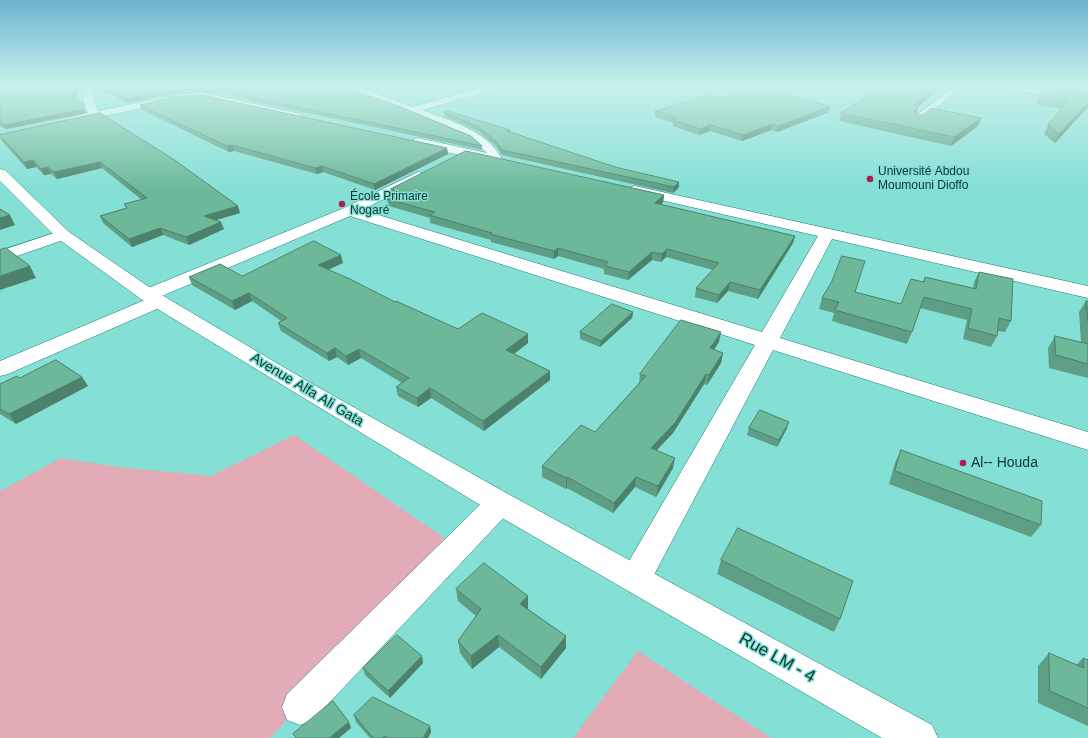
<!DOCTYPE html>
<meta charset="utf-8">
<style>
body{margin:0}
canvas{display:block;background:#84dfd5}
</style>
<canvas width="1088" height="738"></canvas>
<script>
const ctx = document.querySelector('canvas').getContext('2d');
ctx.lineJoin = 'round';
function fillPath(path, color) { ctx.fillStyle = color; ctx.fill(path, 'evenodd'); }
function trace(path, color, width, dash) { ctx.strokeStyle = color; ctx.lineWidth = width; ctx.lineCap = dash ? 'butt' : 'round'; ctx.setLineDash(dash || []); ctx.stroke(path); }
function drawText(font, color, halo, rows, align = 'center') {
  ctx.font = font + ' Helvetica,sans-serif'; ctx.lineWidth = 3; ctx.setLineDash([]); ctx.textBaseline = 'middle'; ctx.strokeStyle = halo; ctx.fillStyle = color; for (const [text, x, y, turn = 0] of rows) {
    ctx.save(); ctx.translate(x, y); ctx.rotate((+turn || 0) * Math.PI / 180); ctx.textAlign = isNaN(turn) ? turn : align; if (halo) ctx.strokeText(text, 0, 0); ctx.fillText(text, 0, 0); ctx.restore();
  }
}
const green = new Path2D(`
 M 294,435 L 452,543 L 270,738 L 0,738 L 0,491 L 61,458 L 118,467 L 211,476 Z
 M 638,651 L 771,738 L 573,738 Z`);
const service = new Path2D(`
 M 955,86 L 962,86 L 920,121 L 914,121 L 914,117 Z
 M 988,86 L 1006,86 L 1074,96 L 1078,95 L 1079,91 L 1084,86 L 1088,86 L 1088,89 L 1085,92 L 1083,97 L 1074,100 Z`);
const minor = new Path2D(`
 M 84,86 L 94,86 L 93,99 L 98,111 L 175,95 L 200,92 L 297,113 L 303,116 L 297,119 L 200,98 L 175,101 L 72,123 L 68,122 L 66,120 L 68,118 L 88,113 L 83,99 Z
 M 342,86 L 357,86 L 413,107 L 485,86 L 502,86 L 500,88 L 423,110 C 452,122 487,130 502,159 L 501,162 L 496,163 L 414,145 L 412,142 L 414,139 L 418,138 L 487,153 L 472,139 Z
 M 418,172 L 423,173 L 425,176 L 423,179 L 362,210 L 762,332 L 818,236 L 630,193 L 628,190 L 630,187 L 635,186 L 1088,286 L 1088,298 L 832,239 L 780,338 L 1088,432 L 1088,450 L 773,350 L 647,588 L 636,591 L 625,588 L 620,578 L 625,568 L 755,345 L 350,216 L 162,296 L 166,297 L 169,301 L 166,305 L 8,374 L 0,376 L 0,361 L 145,300 L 141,299 L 139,295 L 141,291 L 344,208 Z
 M 63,230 L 69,232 L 71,235 L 69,238 L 0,262 L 0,251 Z
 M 500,492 L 510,495 L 514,503 L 510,511 L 313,720 L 300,725 L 287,720 L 282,707 L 287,694 L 490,495 Z`);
const tertiary = new Path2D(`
 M 0,169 L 5,170 L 69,232 L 155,291 L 307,381 L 510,495 L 932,725 L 938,738 L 882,738 L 490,511 L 141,299 L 57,238 L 0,181 Z`);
const wall = new Path2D(`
 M 29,86 L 81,86 L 75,98 L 86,113 L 6,129 L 0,126 L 0,92 Z
 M 95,86 L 242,86 L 216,92 L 214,94 L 201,93 L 171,94 L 127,103 L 95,87 Z
 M 885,86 L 942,86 L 919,106 L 916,114 L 916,115 L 981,118 L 978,126 L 951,146 L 839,121 L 841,113 Z
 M 1025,86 L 1082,86 L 1079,89 L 1077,94 L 1087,91 L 1088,90 L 1088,107 L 1055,143 L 1044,134 L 1048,125 L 1061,109 L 1036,104 L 1039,96 L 1047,90 Z
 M 353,88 L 354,91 L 482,146 L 482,150 L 232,97 L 231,93 Z
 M 722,98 L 830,106 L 829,112 L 777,132 L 771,130 L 742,141 L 710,131 L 699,135 L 673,126 L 673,123 L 655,117 L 655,111 Z
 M 140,105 L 447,148 L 448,154 L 375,190 L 323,172 L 317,174 L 234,151 L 229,152 L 142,110 Z
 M 444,112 L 510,132 L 615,167 L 679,187 L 673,193 L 502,155 L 496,146 L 478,131 L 444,116 Z
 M 100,113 L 240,213 L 216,220 L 224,229 L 189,245 L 163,235 L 132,247 L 103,223 L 100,216 L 126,208 L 124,204 L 142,200 L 102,168 L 57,179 L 51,174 L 44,175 L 36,167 L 27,169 L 2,141 L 0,137 L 0,135 Z
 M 391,189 L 664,195 L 663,202 L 661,205 L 795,236 L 793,243 L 758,299 L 728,291 L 717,303 L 695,297 L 696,288 L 713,270 L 666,257 L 661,262 L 652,260 L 628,280 L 604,274 L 604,269 L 558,256 L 554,259 L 491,242 L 491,240 L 430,223 L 430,218 L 389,206 L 387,199 L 392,196 Z
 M 343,263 L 328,270 L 395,302 L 458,329 L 528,334 L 528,343 L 514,354 L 550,371 L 550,380 L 484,431 L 431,398 L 418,407 L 398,396 L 396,387 L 402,383 L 361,358 L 348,365 L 337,357 L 329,361 L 281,331 L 278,323 L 281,321 L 252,301 L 235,310 L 192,285 L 189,277 L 242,276 Z
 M 979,272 L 1011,321 L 1005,332 L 997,331 L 997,336 L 991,347 L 963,339 L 967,320 L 920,308 L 912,332 L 907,344 L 832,321 L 834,313 L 819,309 L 822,298 L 855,292 L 901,304 L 923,282 L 925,277 L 973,288 L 974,282 Z
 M 1086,301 L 1088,301 L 1088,378 L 1049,368 L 1048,348 L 1055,336 L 1081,342 L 1079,312 Z
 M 633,312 L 632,318 L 600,347 L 580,339 L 580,332 Z
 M 719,342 L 714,350 L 723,353 L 721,363 L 707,385 L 704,384 L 673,433 L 657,450 L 673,468 L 656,497 L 635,487 L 613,513 L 567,488 L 566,489 L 542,477 L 542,466 L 595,432 L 639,383 L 640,374 Z
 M 82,377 L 88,386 L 16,424 L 0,414 L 0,384 L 19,378 Z
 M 749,428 L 787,428 L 777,447 L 747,435 Z
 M 901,450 L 1041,525 L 1031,537 L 889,484 L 895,463 Z
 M 721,560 L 840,619 L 834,632 L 717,574 Z
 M 456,589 L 528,596 L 528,609 L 566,636 L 566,648 L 541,679 L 499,647 L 472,669 L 460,653 L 458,641 L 476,616 L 458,601 Z
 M 1049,653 L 1076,665 L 1083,658 L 1088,660 L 1088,726 L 1038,703 L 1038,666 Z
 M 422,656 L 423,663 L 390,698 L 365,675 L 363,668 Z
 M 354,715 L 430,726 L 431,732 L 428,738 L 370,738 L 356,722 Z`);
const shadedWall = new Path2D(`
 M 0,86 L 10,86 L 0,89 Z
 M 77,86 L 81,86 L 73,100 L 72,96 Z
 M 220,86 L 242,86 L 216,92 L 214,94 L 213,90 L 215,88 Z
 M 935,86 L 942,86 L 919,106 L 916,114 L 912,118 L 914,105 Z
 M 1080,86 L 1082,86 L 1079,89 L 1077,94 L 1074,94 L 1078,87 Z
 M 170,90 L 171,94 L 127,103 L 126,99 Z
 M 82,103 L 86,113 L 6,129 L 4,125 Z
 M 1088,103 L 1088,107 L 1055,143 L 1059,134 Z
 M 830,106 L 829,112 L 777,132 L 778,126 Z
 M 981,118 L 978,126 L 951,146 L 954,137 Z
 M 772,124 L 771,130 L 742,141 L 743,135 Z
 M 711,125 L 710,131 L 699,135 L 700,129 Z
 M 232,145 L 234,151 L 229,152 L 227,146 Z
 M 447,148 L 448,154 L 375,190 L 374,184 Z
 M 33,160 L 36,167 L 27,169 L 24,162 Z
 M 100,162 L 102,168 L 57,179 L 54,172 Z
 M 322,166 L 323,172 L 317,174 L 315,168 Z
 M 48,167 L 51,174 L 44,175 L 41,169 Z
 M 679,182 L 679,187 L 673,193 L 674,187 Z
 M 664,195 L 663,202 L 654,211 L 655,203 Z
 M 238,206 L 240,213 L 206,223 L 204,216 Z
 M 10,215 L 15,225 L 0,230 L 0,218 Z
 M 221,222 L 224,229 L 189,245 L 186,237 Z
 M 160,228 L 163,235 L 132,247 L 129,239 Z
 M 795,236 L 793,243 L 758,299 L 760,290 Z
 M 558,248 L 558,256 L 554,259 L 554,251 Z
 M 667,249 L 666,257 L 661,262 L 662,254 Z
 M 652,252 L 652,260 L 628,280 L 629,272 Z
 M 341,255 L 343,263 L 320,273 L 318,265 Z
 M 30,266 L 36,278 L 0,290 L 0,276 Z
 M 730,282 L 728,291 L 717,303 L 719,295 Z
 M 249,293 L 252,301 L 235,310 L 232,301 Z
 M 633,312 L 632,318 L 600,347 L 601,341 Z
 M 721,332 L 719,342 L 708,358 L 710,348 Z
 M 528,334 L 528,343 L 507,359 L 506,350 Z
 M 335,348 L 337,357 L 329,361 L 327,353 Z
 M 359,349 L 361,358 L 348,365 L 346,356 Z
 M 723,353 L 721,363 L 707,385 L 709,375 Z
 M 550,371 L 550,380 L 484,431 L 483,421 Z
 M 706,374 L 704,384 L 673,433 L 649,458 L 651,448 Z
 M 82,377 L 88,386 L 16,424 L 9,414 Z
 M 430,388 L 431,398 L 418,407 L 417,398 Z
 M 789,422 L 787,428 L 777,447 L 779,440 Z
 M 675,458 L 673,468 L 656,497 L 658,486 Z
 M 567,477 L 567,488 L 566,489 L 566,478 Z
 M 636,477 L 635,487 L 613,513 L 614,503 Z
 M 528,596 L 528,609 L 521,616 L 520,604 Z
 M 498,635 L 499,647 L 472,669 L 471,656 Z
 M 566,636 L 566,648 L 541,679 L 541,667 Z
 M 422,656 L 423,663 L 390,698 L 388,691 Z
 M 349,722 L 351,728 L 339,738 L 329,738 Z
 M 430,726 L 431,732 L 428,738 L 423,738 Z`);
const building = new Path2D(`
 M 29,86 L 77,86 L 72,96 L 82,103 L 84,109 L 4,125 L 0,122 L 0,92 Z
 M 100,86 L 220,86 L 215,88 L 213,90 L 200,89 L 170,90 L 126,99 Z
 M 268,86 L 348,86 L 353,88 L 348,89 L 398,106 L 471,136 L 482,146 L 231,93 Z
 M 885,86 L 935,86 L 914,105 L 919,106 L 914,110 L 916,115 L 923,115 L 931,108 L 981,118 L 954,137 L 841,113 Z
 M 755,88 L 830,106 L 778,126 L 772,124 L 743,135 L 711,125 L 700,129 L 673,120 L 677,118 L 655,111 L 710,95 L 722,98 Z
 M 1048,89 L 1077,94 L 1087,91 L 1088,90 L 1088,103 L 1059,134 L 1048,125 L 1067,101 L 1039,96 Z
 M 201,95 L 447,148 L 374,184 L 322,166 L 315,168 L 232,145 L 227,146 L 140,105 L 173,97 Z
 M 447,111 L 510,130 L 507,131 L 615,167 L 679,182 L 674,187 L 502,150 L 496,141 L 478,127 L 444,112 Z
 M 100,113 L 176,161 L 238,206 L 204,216 L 221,222 L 186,237 L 160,228 L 129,239 L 100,216 L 127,208 L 124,204 L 147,198 L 100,162 L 54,172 L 48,167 L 41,169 L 33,160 L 24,162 L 0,136 L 0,135 Z
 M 466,151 L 664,195 L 655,203 L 795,236 L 760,290 L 730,282 L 719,295 L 696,288 L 719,263 L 667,249 L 662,254 L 652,252 L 629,272 L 605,266 L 608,262 L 558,248 L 554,251 L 490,234 L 492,233 L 429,215 L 435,212 L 387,199 L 400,192 L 391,189 Z
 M 0,209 L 10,215 L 0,218 Z
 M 314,241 L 341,255 L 318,265 L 350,279 L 395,302 L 396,301 L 458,329 L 482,313 L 528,334 L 506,350 L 550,371 L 483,421 L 430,388 L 417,398 L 396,387 L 409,378 L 359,349 L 346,356 L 335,348 L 327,353 L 278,323 L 287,318 L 249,293 L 232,301 L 189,277 L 220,264 L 242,276 Z
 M 6,248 L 30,266 L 0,276 L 0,250 Z
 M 842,256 L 865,261 L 855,292 L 901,304 L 911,279 L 924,282 L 925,277 L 976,289 L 979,272 L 1013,279 L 1011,321 L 999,318 L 997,336 L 968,328 L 972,309 L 924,297 L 912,332 L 835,310 L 839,302 L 822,298 L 832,281 Z
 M 1086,301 L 1088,301 L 1088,321 Z
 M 612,304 L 633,312 L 601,341 L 580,332 Z
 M 681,320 L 721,332 L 710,348 L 723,353 L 709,375 L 706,374 L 675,423 L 651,448 L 675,458 L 658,486 L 636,477 L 614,503 L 567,477 L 566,478 L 542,466 L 581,425 L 595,432 L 646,376 L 640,374 Z
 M 1055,336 L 1088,344 L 1088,364 L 1056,355 Z
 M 56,360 L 82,377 L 9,414 L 0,409 L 0,384 L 17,376 L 19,378 Z
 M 760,410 L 789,422 L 779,440 L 749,428 Z
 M 901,450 L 1042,501 L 1041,525 L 895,471 Z
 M 738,528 L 853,581 L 840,619 L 721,560 Z
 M 484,563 L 528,596 L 520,604 L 566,636 L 541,667 L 498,635 L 471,656 L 458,641 L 481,609 L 456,589 Z
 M 397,635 L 422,656 L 388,691 L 363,668 Z
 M 1049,653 L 1084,668 L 1083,658 L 1088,660 L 1088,708 L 1050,691 Z
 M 373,697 L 430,726 L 423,738 L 389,738 L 384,736 L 382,738 L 373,738 L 354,715 Z
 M 333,701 L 349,722 L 329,738 L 296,738 L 293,734 Z`);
const markers = [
 [870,179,4,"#ae1d51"],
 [342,204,4,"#ae1d51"],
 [963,463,4,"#ae1d51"]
];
const farPoinames = [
 ["Université Abdou",878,172],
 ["Moumouni Dioffo",878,186],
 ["École Primaire",350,197],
 ["Nogaré",350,211]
];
const streetNames = [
 ["Avenue Alfa Ali Gata",307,390,31]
];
const poiNames = [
 ["Al-- Houda",971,463]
];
const nearStreetnames = [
 ["Rue LM - 4",777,658,29]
];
fillPath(green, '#e3abb5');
trace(service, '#157e75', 1);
trace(minor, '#157e75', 1);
trace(tertiary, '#157e75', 1);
fillPath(service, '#fff');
fillPath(minor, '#fff');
fillPath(tertiary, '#fff');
fillPath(wall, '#5d9e84');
fillPath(shadedWall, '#4c816b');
fillPath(building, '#6cb899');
trace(building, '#4c816b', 1);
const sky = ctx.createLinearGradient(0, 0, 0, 190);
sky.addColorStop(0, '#6cb4d0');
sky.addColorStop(0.45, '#c8f1ec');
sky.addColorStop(1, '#c8f1ec00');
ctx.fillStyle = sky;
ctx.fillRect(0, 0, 1088, 190);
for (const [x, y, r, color] of markers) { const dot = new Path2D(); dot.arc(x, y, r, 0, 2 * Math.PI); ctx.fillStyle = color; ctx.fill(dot); trace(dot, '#84dfd5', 1.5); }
drawText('12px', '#0e3632', '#84dfd5', farPoinames, 'left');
drawText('14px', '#0e3632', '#84dfd5', streetNames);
drawText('14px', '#0e3632', '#84dfd5', poiNames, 'left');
drawText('17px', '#0e3632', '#84dfd5', nearStreetnames);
</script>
